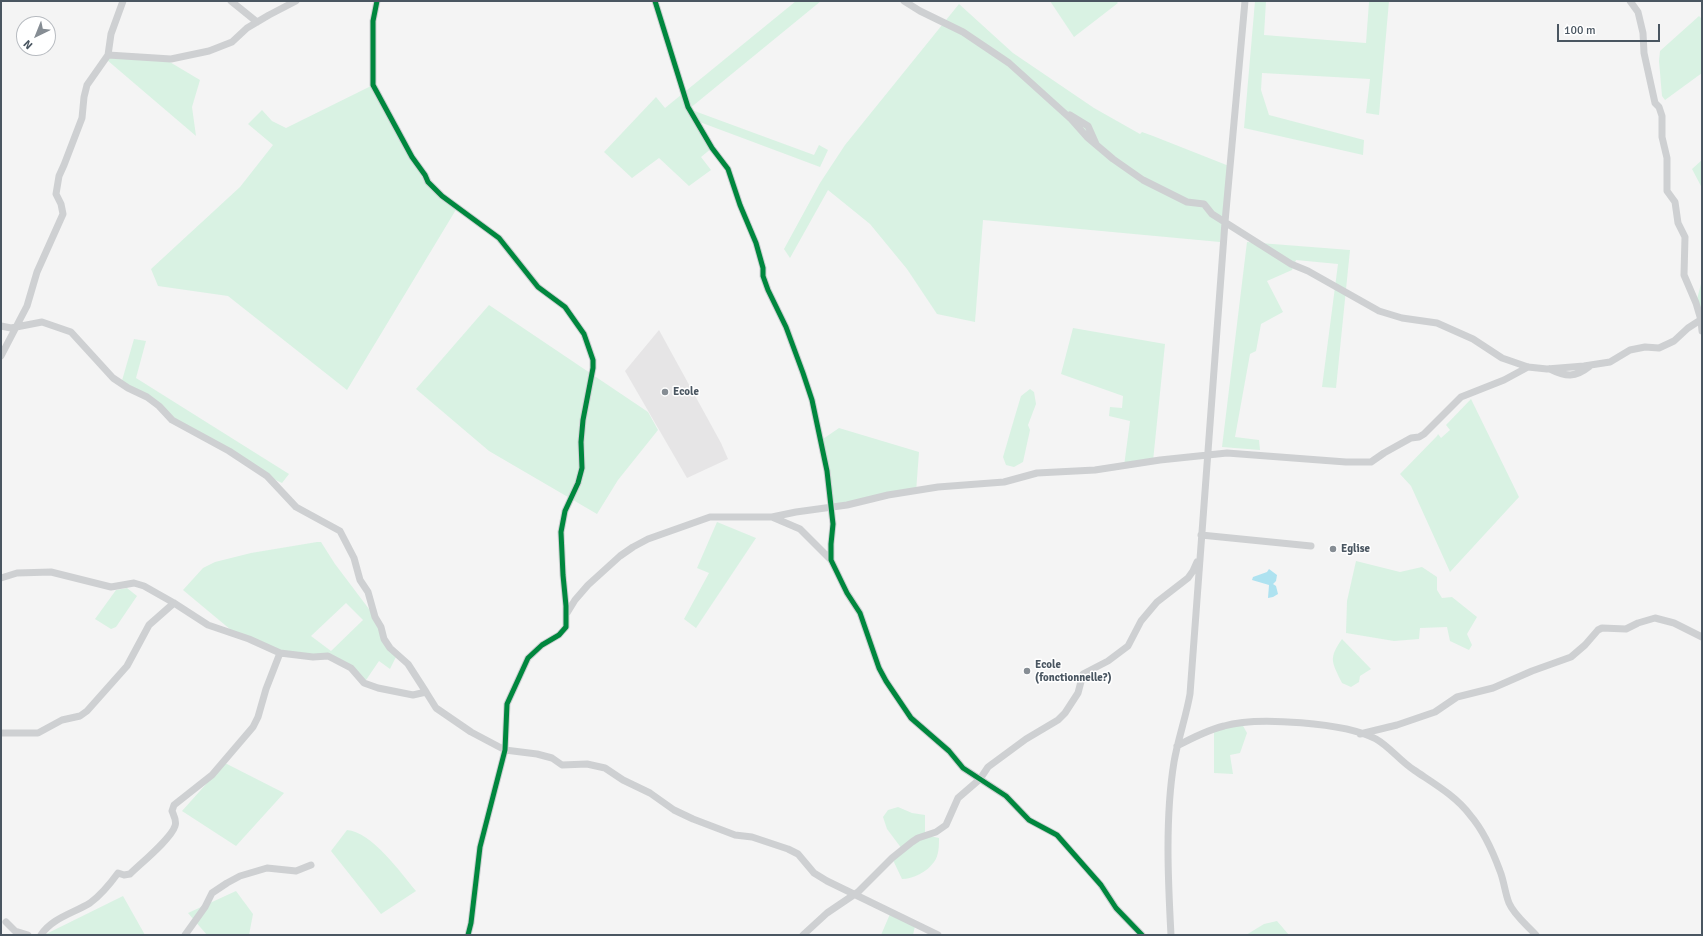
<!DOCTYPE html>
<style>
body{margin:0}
#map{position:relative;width:1703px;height:936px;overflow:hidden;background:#f4f4f4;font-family:Signika,sans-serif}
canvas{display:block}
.frame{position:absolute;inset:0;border:2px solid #4a5661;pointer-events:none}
.north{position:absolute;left:16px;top:16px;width:40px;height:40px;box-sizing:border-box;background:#fff;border:1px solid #b7bbc0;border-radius:50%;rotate:223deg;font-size:11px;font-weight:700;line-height:16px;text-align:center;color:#4a5661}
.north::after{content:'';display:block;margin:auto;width:14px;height:18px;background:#868d94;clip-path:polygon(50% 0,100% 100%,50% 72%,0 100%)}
.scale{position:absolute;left:1557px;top:24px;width:103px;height:18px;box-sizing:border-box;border:2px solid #4a5661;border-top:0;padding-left:5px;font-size:12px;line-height:14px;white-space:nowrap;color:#4a5661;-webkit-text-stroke:3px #fff;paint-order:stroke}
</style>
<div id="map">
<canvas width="1703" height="936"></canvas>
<div class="frame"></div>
<div class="north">N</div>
<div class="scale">100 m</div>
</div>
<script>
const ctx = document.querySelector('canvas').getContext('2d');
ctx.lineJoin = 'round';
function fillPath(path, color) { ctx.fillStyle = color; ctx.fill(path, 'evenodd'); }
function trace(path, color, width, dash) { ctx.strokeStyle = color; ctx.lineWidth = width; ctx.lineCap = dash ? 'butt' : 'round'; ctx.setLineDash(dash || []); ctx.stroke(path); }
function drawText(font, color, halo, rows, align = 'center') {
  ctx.font = font + ' Signika,sans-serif'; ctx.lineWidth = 3; ctx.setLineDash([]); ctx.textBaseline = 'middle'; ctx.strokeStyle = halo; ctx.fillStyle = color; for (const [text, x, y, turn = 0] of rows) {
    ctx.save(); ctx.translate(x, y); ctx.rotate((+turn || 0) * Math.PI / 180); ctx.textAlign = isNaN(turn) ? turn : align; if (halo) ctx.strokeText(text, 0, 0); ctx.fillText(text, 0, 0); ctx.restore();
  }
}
const education = new Path2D(`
 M 659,330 L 721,443 L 728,459 L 687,478 L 625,371 Z`);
const green = new Path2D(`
 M 796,1 L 821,1 L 689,109 L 814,155 L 819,145 L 828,150 L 820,167 L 697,121 L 712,148 L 701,157 L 711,170 L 689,186 L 659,158 L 632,178 L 604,152 L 656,97 L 665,108 Z
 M 1050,1 L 1116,1 L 1118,3 L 1074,37 Z
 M 1255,1 L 1266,1 L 1264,35 L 1366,43 L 1369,2 L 1354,1 L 1389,1 L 1379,115 L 1366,113 L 1370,79 L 1262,73 L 1261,90 L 1269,115 L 1364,140 L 1363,155 L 1244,128 Z
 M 959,4 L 1013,53 L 1094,108 L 1140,134 L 1142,132 L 1153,136 L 1229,166 L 1220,242 L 983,220 L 975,322 L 937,314 L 907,269 L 870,224 L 828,190 L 790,258 L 784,249 L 820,183 L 845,145 Z
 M 1699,16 L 1702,19 L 1702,73 L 1665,100 L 1662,96 L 1659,61 L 1660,51 Z
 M 113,55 L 163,58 L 200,80 L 192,107 L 196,136 L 107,60 Z
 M 373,85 L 425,175 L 457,208 L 347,390 L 228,296 L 158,286 L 151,269 L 240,187 L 273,145 L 248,124 L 262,110 L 272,121 L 286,128 Z
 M 1702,160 L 1702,188 L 1692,169 Z
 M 1247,242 L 1350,250 L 1336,388 L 1322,387 L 1338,264 L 1296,260 L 1292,270 L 1267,281 L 1283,312 L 1261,324 L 1256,351 L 1250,354 L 1235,437 L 1259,440 L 1260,450 L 1222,447 Z
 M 1702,280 L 1702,319 L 1696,303 Z
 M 489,305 L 648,412 L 658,430 L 618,480 L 597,514 L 489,451 L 416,389 Z
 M 1073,328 L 1165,344 L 1153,461 L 1124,466 L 1130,421 L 1109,416 L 1110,407 L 1122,408 L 1123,396 L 1061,374 Z
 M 134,339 L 146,341 L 136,378 L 289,474 L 282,483 L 267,476 L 172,420 L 159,406 L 121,384 Z
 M 1030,389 L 1034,392 L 1036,404 L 1028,425 L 1030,430 L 1023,462 L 1014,467 L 1006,465 L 1003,457 L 1015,416 L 1021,396 Z
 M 1471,399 L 1519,497 L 1450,572 L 1411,486 L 1400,474 L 1437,436 L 1438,434 L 1441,438 L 1450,430 L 1446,425 Z
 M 839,428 L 919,452 L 916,492 L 831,508 L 820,441 Z
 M 717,522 L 756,538 L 696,628 L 684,619 L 709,573 L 697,568 Z
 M 317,542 L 321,542 L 335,564 L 375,617 L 384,639 L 398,653 L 390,669 L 379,661 L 364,683 L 351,668 L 328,656 L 284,654 L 237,635 L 183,590 L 203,568 L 215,562 L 251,553 ZM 346,603 L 363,620 L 331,651 L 311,636 Z
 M 1356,561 L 1400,572 L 1422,567 L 1437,577 L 1437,590 L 1442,598 L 1452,597 L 1477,617 L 1467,634 L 1472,645 L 1469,650 L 1450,641 L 1447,627 L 1420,628 L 1419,639 L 1394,641 L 1346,633 L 1347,601 Z
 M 127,588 L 137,596 L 116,627 L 111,629 L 95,619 L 116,590 Z
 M 1342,639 L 1371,669 L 1360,676 L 1359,682 L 1351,687 L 1342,683 C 1332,662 1328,659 1342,639 Z
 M 1242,724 L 1247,733 L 1240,753 L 1230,755 L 1233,774 L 1214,773 L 1214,730 Z
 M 225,763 L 284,793 L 236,846 L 182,811 Z
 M 898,807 L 912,813 L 925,815 L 925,835 L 939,838 C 939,845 939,856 934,862 C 927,872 913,879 902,879 L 892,858 L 902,849 L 887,829 L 883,817 L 888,810 Z
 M 347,830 C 372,832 400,872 416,891 L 381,914 L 331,851 Z
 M 236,891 L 253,914 L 249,935 L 207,935 L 188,913 Z
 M 123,896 L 145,935 L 44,935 Z
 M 890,914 L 915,926 L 913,935 L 881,935 Z
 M 1277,921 L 1289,935 L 1246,935 L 1264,924 Z`);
const water = new Path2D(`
 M 1269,569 L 1277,575 L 1276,581 L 1273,584 L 1276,586 L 1278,594 L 1273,597 L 1268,598 L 1269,585 L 1252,580 L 1253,577 L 1267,572 Z`);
const minor = new Path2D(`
 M 231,1 L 257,22
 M 377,1 L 373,21 L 373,85 L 412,157 L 425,175 L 428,182 L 442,196 L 499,238 L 538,287 L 565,307 L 584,334 L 593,360 L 593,368 L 583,420 L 581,442 L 582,468 L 578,483 L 565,511 L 561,532 L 563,575 L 566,606 L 566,627 L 559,635 L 542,645 L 528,658 L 507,704 L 505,750 L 480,847 L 471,923 L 468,935
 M 655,1 L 688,107 L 712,148 L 728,169 L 740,205 L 756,243 L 763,268 L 763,276 L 768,290 L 786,327 L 803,373 L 812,400 L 827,471 L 833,524 L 831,544 L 831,560 L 847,593 L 860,613 L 879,668 L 886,681 L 911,718 L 949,751 L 963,768 L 1006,796 L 1029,820 L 1057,835 L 1101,885 L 1116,908 L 1142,935
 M 904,1 L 920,11 L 963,32 L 1009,63 L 1071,119 L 1087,137 L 1113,159 L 1143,180 L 1187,202 L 1204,204 L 1212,214 L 1291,264 L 1308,271 L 1379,311 L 1402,318 L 1437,323 L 1473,339 L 1502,358 L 1528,367 L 1547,369 L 1584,366 L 1610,362 L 1630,350 L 1645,347 L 1659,348 L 1674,341 L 1688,328 L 1702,319
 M 1630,1 L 1638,12 L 1643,33 L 1644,53 L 1655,103 L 1659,107 L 1662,116 L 1662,137 L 1667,158 L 1667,191 L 1675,202 L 1678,223 L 1685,237 L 1684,275 L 1696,303 L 1701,320 L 1702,331
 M 108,55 L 171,59 L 209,51 L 232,42 L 247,28 L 269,15 L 296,1
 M 1070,115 L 1088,126 L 1096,144
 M 1,326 L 11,328 L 42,322 L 71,332 L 113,378 L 128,388 L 147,397 L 159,406 L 172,420 L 229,451 L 267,476 L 296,507 L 340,531 L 354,558 L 360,580 L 368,592 L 375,617 L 381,627 L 384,639 L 390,648 L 408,664 L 426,692
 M 1,356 L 27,306 L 37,272 L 63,214 L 61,204 L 56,194 L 59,176 L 64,165 L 82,118 L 84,97 L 87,85 L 108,55 L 111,34 L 123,1
 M 1550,369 C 1566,377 1575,378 1590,366
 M 772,517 L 796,512 L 847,505 L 888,495 L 938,487 L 1004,482 L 1037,473 L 1095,470 L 1160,460 L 1227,453 L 1346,462 L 1371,462 L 1384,453 L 1411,438 L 1419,437 L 1424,434 L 1461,397 L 1504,380 L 1528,367
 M 1201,535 L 1311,546
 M 1,578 L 17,573 L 51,572 L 111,587 L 134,583 L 144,586 L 174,603 L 208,625 L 249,639 L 280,653 L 313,657 L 328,656 L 351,668 L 364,683 L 378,688 L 413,695 L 426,692 L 436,708 L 471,732 L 505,750 L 537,754 L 552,758 L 562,765 L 587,764 L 605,768 L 623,780 L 650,793 L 674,810 L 693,819 L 735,835 L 752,837 L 788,849 L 798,854 L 814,873 L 827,881 L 938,935
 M 567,613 L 575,600 L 588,585 L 620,556 L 633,547 L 648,539 L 710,517 L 772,517 L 800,529 L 831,560
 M 1,733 L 38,733 L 62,720 L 80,716 L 87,711 L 127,666 L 149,625 L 174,603
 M 1360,734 L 1397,725 L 1435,712 L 1457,697 L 1493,688 L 1532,671 L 1571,657 L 1585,645 L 1598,630 L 1602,628 L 1626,629 L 1638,623 L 1655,618 L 1674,623 L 1702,637
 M 1177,746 C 1192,738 1208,730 1224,726 C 1257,716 1346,723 1376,739 C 1390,747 1400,761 1414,770 C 1433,783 1456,796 1470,815 C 1483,830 1493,852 1500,871 C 1504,881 1505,893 1509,903 C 1514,915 1527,925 1536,935
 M 6,922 L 15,931 L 28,935
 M 41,935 C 52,918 74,913 90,903 C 101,895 110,884 118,873 L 124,875 L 130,874 C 140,864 171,839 175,826 C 177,821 174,816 172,811 L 174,805 L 212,775 L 253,727 L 258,717 L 266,689 L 280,653
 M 185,935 L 205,907 L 212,893 L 227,883 L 240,876 L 267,868 L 296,871 L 311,865
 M 803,935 L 827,913 L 858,892 L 892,858 L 912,842 L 918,838 L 936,832 L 946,825 L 958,798 L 980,779 L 988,767 L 1026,739 L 1058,720 L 1065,713 L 1078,693 L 1083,674 L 1108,661 L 1128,646 L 1141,621 L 1157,602 L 1188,578 L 1193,571 L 1197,562
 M 1171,935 C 1168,880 1165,817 1174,762 C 1178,739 1186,717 1190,694 L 1225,222 L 1245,1`);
const cycleway = new Path2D(`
 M 377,1 L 373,21 L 373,85 L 412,157 L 425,175 L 428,182 L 442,196 L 499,238 L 538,287 L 565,307 L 584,334 L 593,360 L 593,368 L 583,420 L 581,442 L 582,468 L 578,483 L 565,511 L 561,532 L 563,575 L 566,606 L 566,627 L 559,635 L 542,645 L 528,658 L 507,704 L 505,750 L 480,847 L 471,923 L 468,935
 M 655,1 L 688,107 L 712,148 L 728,169 L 740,205 L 756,243 L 763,268 L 763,276 L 768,290 L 786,327 L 803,373 L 812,400 L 827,471 L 833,524 L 831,544 L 831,560 L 847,593 L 860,613 L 879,668 L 886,681 L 911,718 L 949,751 L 963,768 L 1006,796 L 1029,820 L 1057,835 L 1101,885 L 1116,908 L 1142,935`);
const markers = [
 [665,392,4,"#868d94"],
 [1333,549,4,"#868d94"],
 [1027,671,4,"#868d94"]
];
const poiNames = [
 ["Ecole",673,392],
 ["Eglise",1341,549],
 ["Ecole",1035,665],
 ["(fonctionnelle?)",1035,678]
];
fillPath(education, '#e6e5e6');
fillPath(green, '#d9f2e3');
fillPath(water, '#aee2f0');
trace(minor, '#ced0d2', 7);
trace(cycleway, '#00873e', 5);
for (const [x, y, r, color] of markers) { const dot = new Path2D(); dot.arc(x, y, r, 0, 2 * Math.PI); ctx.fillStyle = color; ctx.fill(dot); trace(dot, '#fff', 1.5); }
drawText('bold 11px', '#4a5661', '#fff', poiNames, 'left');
</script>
